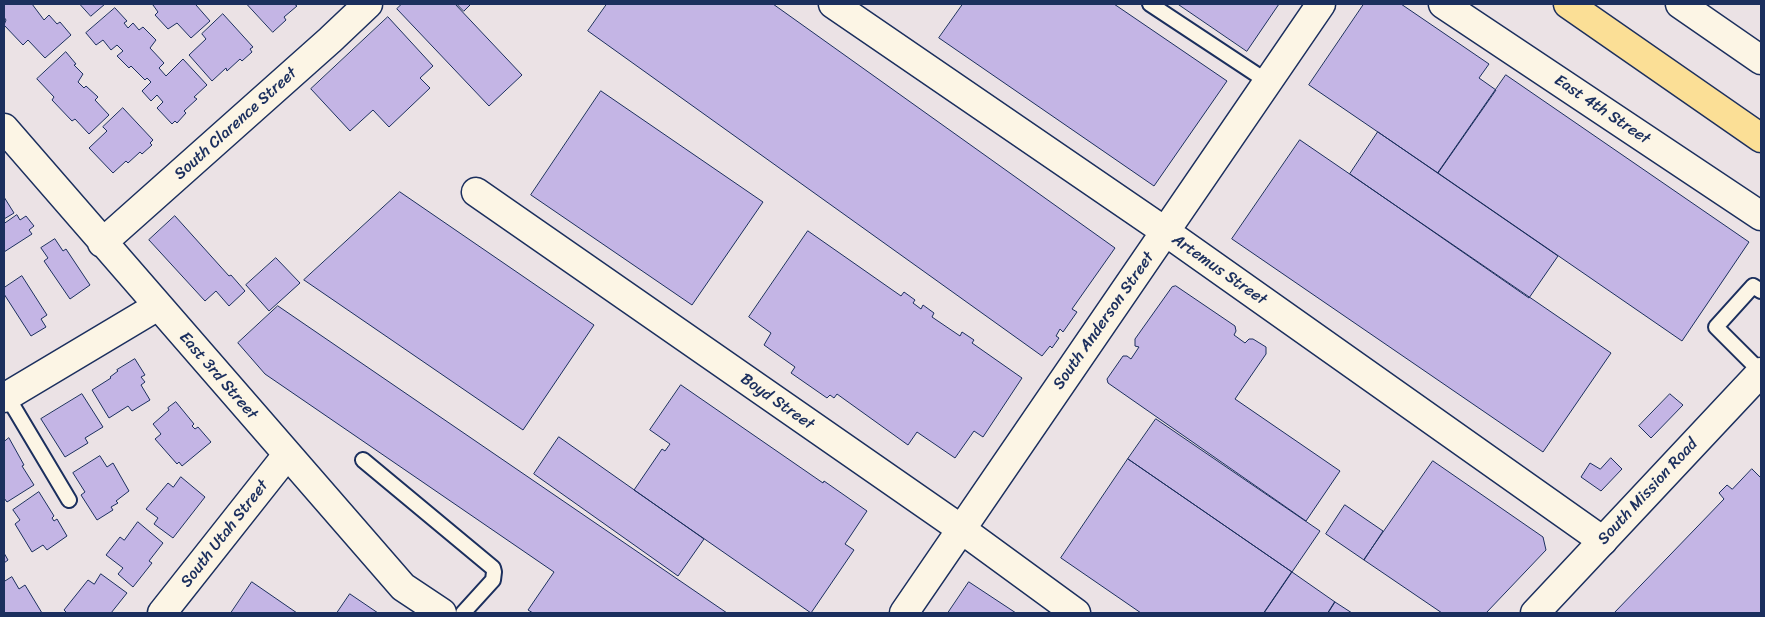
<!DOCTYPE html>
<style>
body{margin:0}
#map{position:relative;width:1765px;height:617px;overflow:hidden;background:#ebe2e5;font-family:Sriracha,sans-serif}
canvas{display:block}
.frame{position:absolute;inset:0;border:5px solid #1b2f5e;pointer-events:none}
</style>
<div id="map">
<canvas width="1765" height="617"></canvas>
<div class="frame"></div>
</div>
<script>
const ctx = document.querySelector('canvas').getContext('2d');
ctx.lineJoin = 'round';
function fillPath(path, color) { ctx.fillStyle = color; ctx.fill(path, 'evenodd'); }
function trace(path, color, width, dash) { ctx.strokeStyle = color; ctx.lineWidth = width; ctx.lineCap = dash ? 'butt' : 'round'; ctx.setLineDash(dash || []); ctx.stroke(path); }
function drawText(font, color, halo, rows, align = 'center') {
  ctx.font = font + ' Sriracha,sans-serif'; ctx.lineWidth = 5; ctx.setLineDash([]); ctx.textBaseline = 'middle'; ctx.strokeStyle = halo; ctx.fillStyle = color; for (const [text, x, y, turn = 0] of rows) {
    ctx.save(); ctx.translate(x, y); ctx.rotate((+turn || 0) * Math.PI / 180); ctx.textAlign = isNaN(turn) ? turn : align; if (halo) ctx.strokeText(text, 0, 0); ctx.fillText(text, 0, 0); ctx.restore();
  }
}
const building = new Path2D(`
 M 4,4 L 32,4 L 44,20 L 49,15 L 57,24 L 60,22 L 71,35 L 45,58 L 28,40 L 23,45 L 4,25 L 6,20 L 4,17 Z
 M 80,4 L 105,4 L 91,16 Z
 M 154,4 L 197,4 L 196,5 L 210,21 L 191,38 L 177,23 L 168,29 L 155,15 L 158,12 L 153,5 Z
 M 247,4 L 294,4 L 297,6 L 284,17 L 286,20 L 273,32 Z
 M 402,4 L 455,4 L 522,75 L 489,106 L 397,9 Z
 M 457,4 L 471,4 L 464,11 Z
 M 607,4 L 773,4 L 1115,248 L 1072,309 L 1077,312 L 1063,332 L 1060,329 L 1056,336 L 1059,338 L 1052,348 L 1050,346 L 1042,356 L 588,31 Z
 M 963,4 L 1114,4 L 1227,81 L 1154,186 L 939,38 Z
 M 1178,4 L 1279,4 L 1247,51 Z
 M 1364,4 L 1401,4 L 1489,64 L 1479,78 L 1496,90 L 1438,173 L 1309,85 Z
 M 115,8 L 127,21 L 124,23 L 128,28 L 133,23 L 139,30 L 143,27 L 156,40 L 150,48 L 164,63 L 159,68 L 166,76 L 183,59 L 207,85 L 194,97 L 197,99 L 184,111 L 186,113 L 177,123 L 175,121 L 172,124 L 157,108 L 163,102 L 157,95 L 151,101 L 142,91 L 151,82 L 147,78 L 145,80 L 131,66 L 129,68 L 117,56 L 123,51 L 117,45 L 111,50 L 103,40 L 96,45 L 86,33 Z
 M 223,14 L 253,47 L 250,49 L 252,52 L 242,61 L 240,59 L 227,71 L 226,68 L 212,81 L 189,55 L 206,39 L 202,34 Z
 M 388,17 L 433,66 L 420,78 L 430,88 L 389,127 L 373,110 L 350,131 L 311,89 Z
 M 66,52 L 76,64 L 74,65 L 83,74 L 78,82 L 84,88 L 86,86 L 98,97 L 95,100 L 109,115 L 89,134 L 75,119 L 72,121 L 52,100 L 54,97 L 37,79 Z
 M 1506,75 L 1749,242 L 1682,341 L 1438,173 Z
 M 601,91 L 763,202 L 692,305 L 531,195 Z
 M 123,108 L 153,140 L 150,143 L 152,145 L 142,154 L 140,152 L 128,163 L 126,161 L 113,173 L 89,148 L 107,131 L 103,127 Z
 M 1378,132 L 1558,256 L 1529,298 L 1350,174 Z
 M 1300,140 L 1611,353 L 1543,452 L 1232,239 Z
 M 400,192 L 594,325 L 523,430 L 304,280 Z
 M 4,197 L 14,213 L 4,219 Z
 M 17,215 L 20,220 L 26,216 L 34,226 L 29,230 L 32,234 L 4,252 L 4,224 Z
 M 175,216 L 229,276 L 231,275 L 245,291 L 229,306 L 216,291 L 205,301 L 149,240 Z
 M 808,231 L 901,296 L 904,292 L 915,300 L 913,303 L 921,309 L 923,305 L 934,313 L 932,317 L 960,336 L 962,332 L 974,340 L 972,343 L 1022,378 L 983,437 L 974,431 L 955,458 L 917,432 L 908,445 L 837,394 L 834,398 L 830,395 L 827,398 L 791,373 L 795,367 L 764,345 L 771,333 L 749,317 Z
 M 55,239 L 63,251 L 66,249 L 90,285 L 70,299 L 44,261 L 48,258 L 41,248 Z
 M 276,258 L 300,283 L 269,311 L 246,285 Z
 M 22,276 L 47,315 L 41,319 L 46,327 L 31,336 L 4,294 L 4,288 Z
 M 1176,286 L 1235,326 L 1236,331 L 1234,335 L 1245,343 L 1249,339 L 1253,339 L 1266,347 L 1266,354 L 1235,399 L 1340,471 L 1306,521 L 1108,383 L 1107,379 L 1123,356 L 1127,356 L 1131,359 L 1139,347 L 1135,346 L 1135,339 L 1172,287 Z
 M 278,306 L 727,613 L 533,613 L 528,610 L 554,572 L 265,374 L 238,343 Z
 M 135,359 L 145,375 L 141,377 L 145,382 L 141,385 L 150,400 L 132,411 L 128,406 L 109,418 L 92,390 L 111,378 L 110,377 L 118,371 L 117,370 Z
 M 681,385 L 823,483 L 824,481 L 867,511 L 845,544 L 854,550 L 811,613 L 634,490 L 662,449 L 665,451 L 670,444 L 650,430 Z
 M 82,394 L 103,427 L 85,438 L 88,443 L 65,457 L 41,419 Z
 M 1670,394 L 1683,405 L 1651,438 L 1639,426 Z
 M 176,402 L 194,424 L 192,426 L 195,429 L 198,427 L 211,442 L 182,466 L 179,462 L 177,464 L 155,439 L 161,434 L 153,424 L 169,410 L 168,408 Z
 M 1156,419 L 1320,531 L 1292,572 L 1128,459 Z
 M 559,437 L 704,539 L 678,576 L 534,474 Z
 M 9,438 L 24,465 L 22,466 L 34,485 L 7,502 L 4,498 L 4,442 Z
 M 100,456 L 107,467 L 113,463 L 129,491 L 116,501 L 118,503 L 111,507 L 113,510 L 97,520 L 81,495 L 85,492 L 73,473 Z
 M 1611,458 L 1622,469 L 1601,491 L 1581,477 L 1590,463 L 1600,469 Z
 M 1128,459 L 1292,572 L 1264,613 L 1141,613 L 1061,558 Z
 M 1433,461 L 1543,537 L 1546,550 L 1486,613 L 1442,613 L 1364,560 Z
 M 1752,469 L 1761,478 L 1761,613 L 1614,613 L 1724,499 L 1719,493 L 1727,485 L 1732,489 Z
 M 181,477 L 205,497 L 173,538 L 154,524 L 158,518 L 146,509 L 168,483 L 173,487 Z
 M 39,492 L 54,516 L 52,518 L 54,521 L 57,519 L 67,536 L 47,550 L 43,545 L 32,552 L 15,524 L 20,520 L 13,510 Z
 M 1345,505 L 1383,531 L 1364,560 L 1326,534 Z
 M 138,522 L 163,543 L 149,561 L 152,563 L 133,587 L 118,574 L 123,568 L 106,555 L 120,537 L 124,540 Z
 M 4,553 L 8,560 L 4,563 Z
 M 1292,572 L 1335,602 L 1328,613 L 1264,613 Z
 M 101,574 L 127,593 L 111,613 L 67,613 L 64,610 L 88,580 L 94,584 Z
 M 12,577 L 19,589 L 25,585 L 42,613 L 4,613 L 4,582 Z
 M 252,582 L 297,613 L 231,613 Z
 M 969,582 L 1016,613 L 948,613 Z
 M 350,594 L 378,613 L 337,613 Z
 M 1335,602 L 1352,613 L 1328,613 Z`);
const lane = new Path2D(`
 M 1150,4 L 1268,82
 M 1761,372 L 1716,327 L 1753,286 L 1761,291
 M 7,396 L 69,500
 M 363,460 L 493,568 L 494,572 L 493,580 L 463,613`);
const street = new Path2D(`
 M 833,4 L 1166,232 L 1603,541
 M 1443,4 L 1761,216
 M 1680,4 L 1761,60
 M 4,128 L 403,587 L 442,613
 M 476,192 L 961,529 L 1076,613
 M 102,243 L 330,40 L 368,4
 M 4,398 L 158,306
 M 162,613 L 287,455
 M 904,613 L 1321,4`);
const secondary = new Path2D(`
 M 1535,613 L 1761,372`);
const primary = new Path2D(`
 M 1568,4 L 1761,138`);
const streetNames = [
 ["East 4th Street",1602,110,34],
 ["South Clarence Street",236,124,-42],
 ["Artemus Street",1219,270,35],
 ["South Anderson Street",1104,321,-55],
 ["East 3rd Street",218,376,49],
 ["Boyd Street",777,402,35],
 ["South Mission Road",1648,492,-47],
 ["South Utah Street",225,534,-52]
];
fillPath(building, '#c4b5e5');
trace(building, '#1b2f5e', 1);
trace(lane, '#1b2f5e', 18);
trace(street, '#1b2f5e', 31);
trace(secondary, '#1b2f5e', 31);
trace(primary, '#1b2f5e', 31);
trace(lane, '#fcf5e5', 14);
trace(street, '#fcf5e5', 28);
trace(secondary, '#fcf5e5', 28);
trace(primary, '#fbdf96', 28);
drawText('16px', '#1b2f5e', '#fcf5e5', streetNames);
</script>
